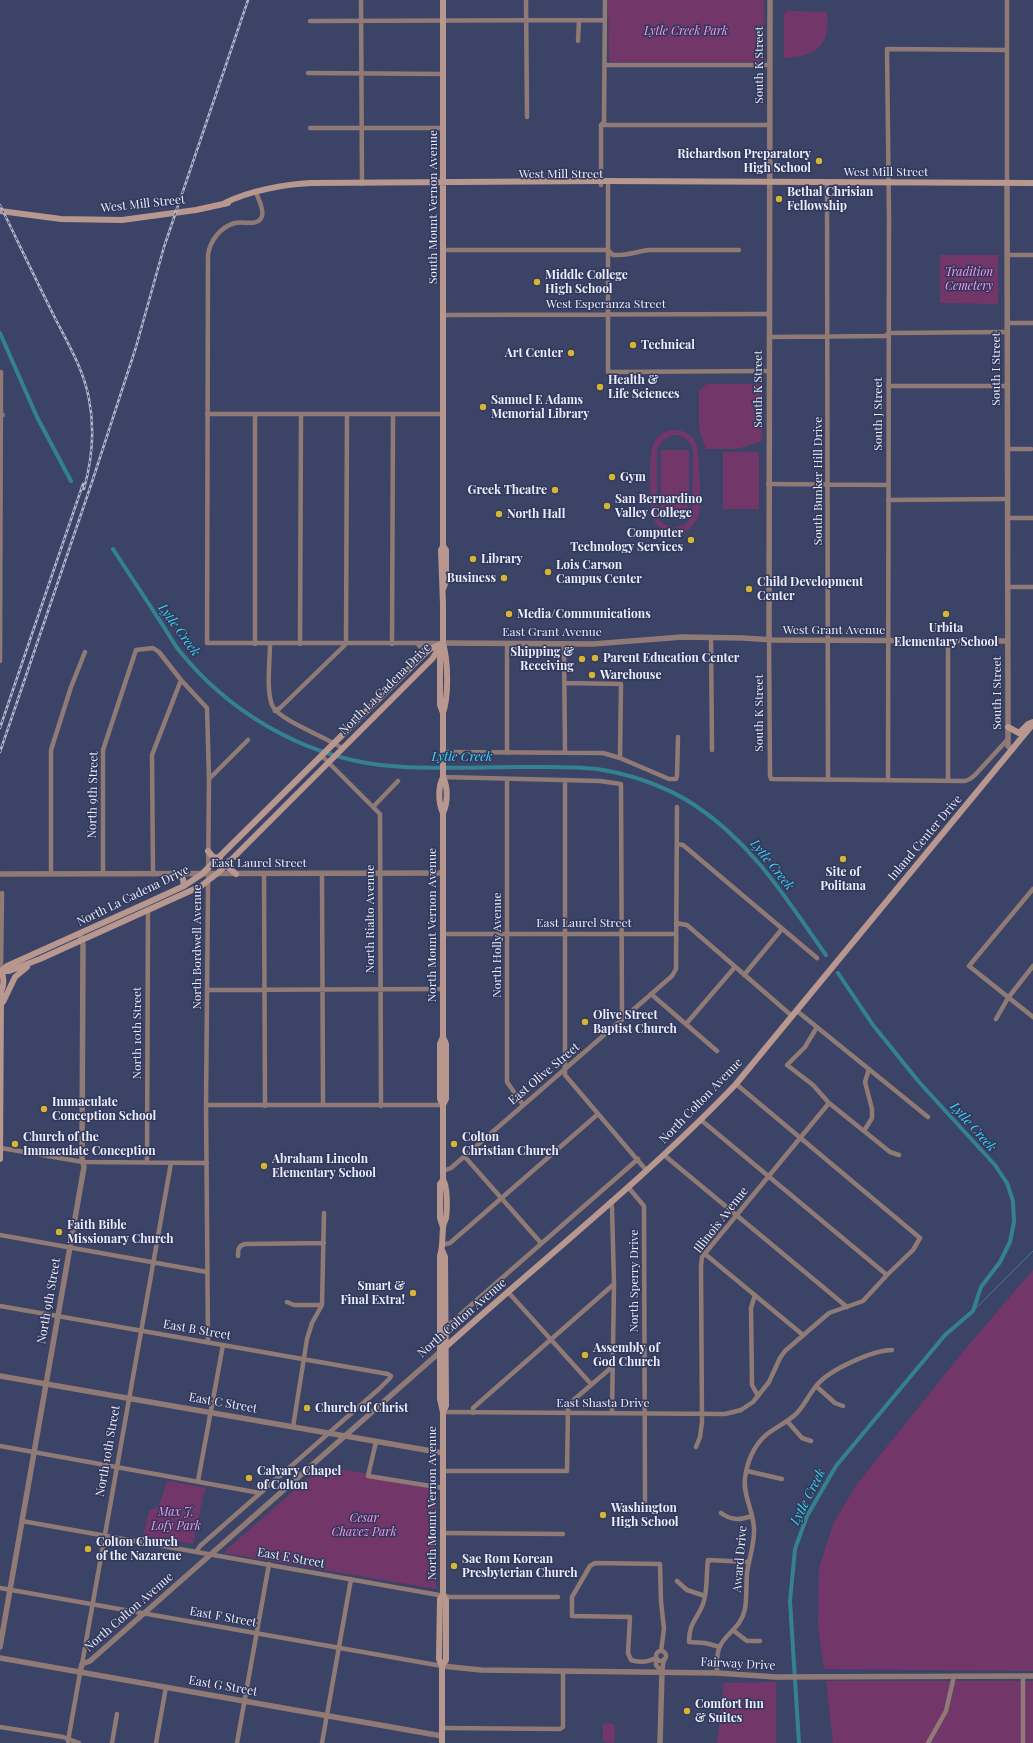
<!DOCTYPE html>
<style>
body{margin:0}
canvas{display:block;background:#3b4367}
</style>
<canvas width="1033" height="1743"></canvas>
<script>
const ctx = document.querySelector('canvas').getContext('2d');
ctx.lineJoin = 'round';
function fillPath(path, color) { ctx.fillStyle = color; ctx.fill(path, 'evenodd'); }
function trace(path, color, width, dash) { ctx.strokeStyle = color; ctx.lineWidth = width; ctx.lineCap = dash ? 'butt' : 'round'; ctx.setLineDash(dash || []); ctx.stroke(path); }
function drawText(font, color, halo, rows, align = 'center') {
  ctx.font = font + ' "Playfair Display",serif'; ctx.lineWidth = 3; ctx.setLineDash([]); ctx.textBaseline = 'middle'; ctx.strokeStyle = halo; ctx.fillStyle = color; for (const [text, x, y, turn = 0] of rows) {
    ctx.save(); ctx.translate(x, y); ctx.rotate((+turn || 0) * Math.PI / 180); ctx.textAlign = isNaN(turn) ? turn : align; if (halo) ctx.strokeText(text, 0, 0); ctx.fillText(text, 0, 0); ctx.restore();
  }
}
const green = new Path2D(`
 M 608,0 L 764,0 L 764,59 L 761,62 L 611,62 L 609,60 Z
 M 787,11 L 827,12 C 827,18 828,25 827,31 C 824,52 802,58 784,58 L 784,14 Z
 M 940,255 L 998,255 L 998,304 L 940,303 Z
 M 707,384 L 762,384 L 762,441 L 737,449 L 706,449 L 699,429 L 699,392 L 701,388 Z
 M 675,430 C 683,430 691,434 695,441 C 700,449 701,503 699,514 C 699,516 697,520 695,522 C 683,543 653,532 651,510 C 651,495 648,456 653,445 C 657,435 665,430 675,430 ZM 672,435 C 684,434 692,441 693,453 L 692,516 L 684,525 L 672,528 L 661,522 L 657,513 L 657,450 L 661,442 Z
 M 661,450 L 689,450 L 689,513 L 661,513 Z
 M 723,452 L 759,452 L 759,509 L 723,509 Z
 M 1033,1270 L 1033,1671 L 824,1669 L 818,1625 L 819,1568 L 834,1522 L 857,1484 L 966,1348 Z
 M 322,1466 L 436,1485 L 436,1525 L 434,1528 L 436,1536 L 435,1546 L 433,1554 L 433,1572 L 436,1581 L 436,1589 L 225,1553 L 226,1550 Z
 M 167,1481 L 206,1488 L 203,1497 L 193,1544 L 143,1536 L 149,1511 L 159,1506 Z
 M 826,1681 L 1033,1681 L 1033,1743 L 833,1743 Z
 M 776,1682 L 776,1743 L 717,1743 L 724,1683 Z
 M 605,1723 L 612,1724 L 615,1726 L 614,1743 L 603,1742 L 603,1725 Z`);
const stream = new Path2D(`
 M 973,1311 L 1033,1251`);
const canal = new Path2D(`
 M 0,333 L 37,417 L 71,481
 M 113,549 C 127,571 142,593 156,615 C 164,626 170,638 178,649 C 227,711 301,755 380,765 C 427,770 475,767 522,767 C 547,767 572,766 597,769 C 631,774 668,787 696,806 C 754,845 787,900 826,955
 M 799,1743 L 790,1601 L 795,1549 L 807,1516 L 836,1466 L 945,1335 L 973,1311 L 981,1287 L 1000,1262 L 1010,1242 L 1014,1222 L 1013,1201 L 1007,1183 L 995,1165 L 919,1082 L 873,1025 L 838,973`);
const minor = new Path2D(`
 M 361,0 L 362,184
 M 526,0 L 527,117
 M 310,21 L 604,20
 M 578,41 L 579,20
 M 605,65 L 770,65
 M 308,73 L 444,74
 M 601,125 L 770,125
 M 310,128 L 444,128
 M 827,183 L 828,780
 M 1007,183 L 1007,0
 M 601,185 L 601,125 L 604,122 L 605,0
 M 608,185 L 608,372 L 768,371
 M 257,195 C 259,200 264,210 262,216 C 259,227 243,221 235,223 C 220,227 210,241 208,255 L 207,643 L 441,643
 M 444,250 L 608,250 L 613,255 C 628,256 637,251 650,250 L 739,250
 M 1007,255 L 1033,255
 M 444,315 L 769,314
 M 1007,323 L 1033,323
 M 769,337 L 885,336 L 889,333 L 1007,332
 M 888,386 L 1007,386
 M 207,414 L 444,414
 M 1007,449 L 1031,449
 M 768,484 L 888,485
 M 888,500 L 1008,499
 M 1008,518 L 1033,518
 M 1008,587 L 1033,587
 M 711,638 L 712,750
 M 769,639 L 770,775 L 771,779 L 965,781 L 970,779 L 975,775 L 1008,739
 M 417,643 L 422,649 L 423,655
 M 255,644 L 255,414
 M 270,644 C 270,661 266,689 272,705 C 278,720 326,737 342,748
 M 300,644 L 301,414
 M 392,644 L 393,414
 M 564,644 L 565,752
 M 0,661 L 1,372
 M 565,683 L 621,684 L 620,758
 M 275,711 L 280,708 L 346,644 L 347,414
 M 443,752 L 603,753 L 620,758 L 669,779 L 676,779 L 677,776 L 678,737
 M 507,753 L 507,644
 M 322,756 L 380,814 L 381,1106
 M 443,777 L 600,781 L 621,784 L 622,1020
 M 209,779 L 248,740
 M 507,779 L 507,1082 L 523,1105
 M 565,780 L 565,1075 L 646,1170
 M 888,780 L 889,218 L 887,49 L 1007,50
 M 948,780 L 948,641
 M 373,807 L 398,781
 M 677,844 L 683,845 L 817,958
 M 51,874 L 51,750 L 71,687 L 85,652
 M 103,874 L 103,750 L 136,650 L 153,648 L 159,652 L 181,680 L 207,708 L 209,779 L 206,1105 L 208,1342
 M 153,874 L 152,755 L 181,680
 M 264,874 L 265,1106
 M 322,874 L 323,1105
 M 1033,889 L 969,966 L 1033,1017
 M 676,923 L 687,925 L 792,1016
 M 443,934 L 676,934
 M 1,971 L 2,893
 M 744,975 L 782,929
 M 207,990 L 443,989
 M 651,994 L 717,1051
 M 797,1011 L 928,1117
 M 996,1019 L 1008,998 L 1033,966
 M 686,1024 L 735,967
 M 817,1027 L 805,1047 L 787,1065 L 813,1085 L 829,1103 L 890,1152 L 899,1155
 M 206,1105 L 443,1105
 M 701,1120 L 887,1275
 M 864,1131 L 872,1118 L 872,1109 L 865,1082 L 869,1069
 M 1,1148 L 83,1162 L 207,1163
 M 664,1155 L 847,1307
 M 465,1157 L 541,1243
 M 147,1163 L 148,909
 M 443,1171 L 451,1168 L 672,976 L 676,969 L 677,807
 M 628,1187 L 644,1206 L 645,1501
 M 611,1201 L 612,1208 L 614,1284 L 612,1412
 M 0,1235 L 207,1272
 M 442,1245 L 450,1243 L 598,1114
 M 705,1254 L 803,1335
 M 238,1256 C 238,1250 238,1246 245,1244 L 324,1243
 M 508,1292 L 591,1384
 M 755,1295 L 751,1308 L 752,1385 L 758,1396
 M 287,1302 L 294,1305 L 322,1305
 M 0,1306 L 388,1374 L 391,1376 L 390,1378 L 379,1389 L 200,1546 L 196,1552
 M 446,1324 L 450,1324 L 470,1306 L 638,1159
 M 816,1386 L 835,1403 L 843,1406
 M 443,1412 L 725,1414 L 741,1410 L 753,1402 L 769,1382 L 780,1358 L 785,1351 L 829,1313 L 863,1301 L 887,1275 L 913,1250 L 920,1238 L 736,1084
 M 473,1413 L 473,1408 L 614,1284
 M 788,1422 L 802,1438 L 811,1441
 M 293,1427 L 307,1339 L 312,1323 L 322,1305 L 324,1213
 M 376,1442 L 368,1476 L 443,1488
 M 0,1446 L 260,1493
 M 696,1447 L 700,1437 L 702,1422 L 701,1266 L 702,1257 L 829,1103
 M 442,1471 L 567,1471 L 568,1407 L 570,1403 L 612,1367
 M 747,1471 L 782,1479
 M 198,1481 L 223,1345
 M 721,1513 C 732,1521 740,1520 752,1516
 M 22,1521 L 450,1597 L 558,1597
 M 443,1533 L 563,1534
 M 677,1581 L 687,1590 L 705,1596
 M 0,1588 L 442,1666
 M 734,1631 L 747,1641 L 760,1641
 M 720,1647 L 705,1643 L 689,1642 C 689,1622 697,1620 703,1604 C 708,1590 706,1574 708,1560 L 749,1562
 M656 1656a5 5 0 1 1 10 0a5 5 0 1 1-10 0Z
 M 661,1651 L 664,1629 L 661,1601 L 660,1564 L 595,1563 L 590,1566 L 572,1597 L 572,1616 L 630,1617 L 628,1653 L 631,1660 C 640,1663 648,1662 656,1658 L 656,1665 L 662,1672 L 664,1659
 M 82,1664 L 171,1163
 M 717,1673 C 717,1664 716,1654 720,1646 C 727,1632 741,1628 745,1609 C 747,1597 746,1585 747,1573 C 749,1558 755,1543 754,1528 C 753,1510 743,1496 745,1478 C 747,1462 754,1445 766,1435 C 776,1427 786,1423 796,1414 C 804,1406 809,1394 817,1385 C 829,1370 873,1350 892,1350
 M 0,1727 L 63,1737 L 79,1743
 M 442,1728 L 560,1729 L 563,1727 L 563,1672
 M 68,1741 L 80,1673
 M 112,1743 L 117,1714
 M 156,1743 L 166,1687
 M 237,1743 L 269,1564
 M 322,1743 L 351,1579
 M 928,1743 L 946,1711 L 954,1676
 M 1023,1743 L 1023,1676`);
const tertiary = new Path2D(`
 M 1007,183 L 1008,739 L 1008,746 L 1012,750
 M 0,415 L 2,415
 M 769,639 L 770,0
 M 443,643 L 593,644 L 682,637 L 743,638 L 773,640 L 1008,641
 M 0,874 L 443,873
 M 0,1376 L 443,1453
 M 0,1647 L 84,1167 L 82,1158 L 83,945 L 80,934
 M 0,1658 L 442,1736
 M 442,1666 L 481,1670 L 717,1673 L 776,1677 L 1033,1676
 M 80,1673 L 82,1664 L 90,1661 L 440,1352
 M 660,1743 L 662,1672`);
const secondary = new Path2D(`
 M 225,203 C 248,191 286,184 311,183 L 601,181 L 1033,183
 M 0,211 L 61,219 L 122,220 L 196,210 L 228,203
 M 443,589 L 446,581 L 446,550 L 443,546 L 443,0
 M 443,643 C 448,661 449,695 443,713 L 443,777 C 438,787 438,803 443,813
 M 443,713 L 440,705 L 440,658 L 443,643 L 443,604 L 441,550 L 443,546
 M 1008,727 L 1019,733 L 1028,724 L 1033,722
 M 208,851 L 213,857 L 220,858
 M 229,861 L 229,868 L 236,874
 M 178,874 L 183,879 L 184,886
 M 1,971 L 9,971 L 40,959 L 201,886 L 219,872 L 432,659 L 443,643
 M 0,974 L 1,971 L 7,966 L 147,903 L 184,886 L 202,874 L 423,655 L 430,649 L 443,643
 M 3,1002 L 15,977 L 27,967
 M 443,1105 L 446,1099 L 446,1044 L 443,1037
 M 0,1159 L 1,992 C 4,985 4,977 1,971
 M 443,1227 L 440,1218 L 440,1184 L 443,1180
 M 442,1250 L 445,1257 L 446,1406 L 443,1412
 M 440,1352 C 538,1263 644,1180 736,1084 L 1033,724
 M 442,1666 L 446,1660 L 446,1600 L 443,1595
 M 442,1743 L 442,1666 L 439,1659 L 440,1599 L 443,1595 L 443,1412 L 440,1399 L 440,1256 C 443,1247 442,1238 443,1228 C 443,1224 445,1221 446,1218 C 447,1211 448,1186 443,1180 L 443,1105 L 440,1099 L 440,1044 L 443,1037 L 443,813 C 448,803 448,787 443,777`);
const rail = new Path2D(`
 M 0,205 C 19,244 37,282 56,320 C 69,345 84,371 89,399 C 95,429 92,460 84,489
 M 0,728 L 83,484
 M 0,752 L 92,482 L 136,347 L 164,247 L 248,0`);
const markers = [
 [819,161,4,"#d6b534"],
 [779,199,4,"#d6b534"],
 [537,282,4,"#d6b534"],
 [633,345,4,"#d6b534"],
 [571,353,4,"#d6b534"],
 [600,387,4,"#d6b534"],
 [483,407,4,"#d6b534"],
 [612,477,4,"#d6b534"],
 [555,490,4,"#d6b534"],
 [607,506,4,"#d6b534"],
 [499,514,4,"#d6b534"],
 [691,540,4,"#d6b534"],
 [473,559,4,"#d6b534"],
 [548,572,4,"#d6b534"],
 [504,578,4,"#d6b534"],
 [749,589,4,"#d6b534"],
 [509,614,4,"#d6b534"],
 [946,614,4,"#d6b534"],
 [595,658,4,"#d6b534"],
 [582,659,4,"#d6b534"],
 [592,675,4,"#d6b534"],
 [843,859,4,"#d6b534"],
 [585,1022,4,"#d6b534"],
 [44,1109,4,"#d6b534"],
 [15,1144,4,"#d6b534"],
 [454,1144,4,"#d6b534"],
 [264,1166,4,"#d6b534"],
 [59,1232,4,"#d6b534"],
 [413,1293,4,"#d6b534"],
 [585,1355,4,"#d6b534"],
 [307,1408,4,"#d6b534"],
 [249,1478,4,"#d6b534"],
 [603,1515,4,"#d6b534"],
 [88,1549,4,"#d6b534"],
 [454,1566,4,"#d6b534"],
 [687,1711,4,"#d6b534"]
];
const parkNames = [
 ["Lytle Creek Park",686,31],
 ["Tradition",969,272],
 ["Cemetery",969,286],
 ["Max J.",176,1512],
 ["Lofy Park",176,1526],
 ["Cesar",364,1518],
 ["Chavez Park",364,1532]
];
const streetNames = [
 ["South K Street",759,65,-90],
 ["West Mill Street",886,172],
 ["West Mill Street",561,174],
 ["West Mill Street",143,204,-6],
 ["South Mount Vernon Avenue",433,207,-90],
 ["West Esperanza Street",606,304],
 ["South I Street",996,369,-90],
 ["South K Street",758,389,-90],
 ["South J Street",878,414,-90],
 ["South Bunker Hill Drive",818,481,-90],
 ["West Grant Avenue",834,630],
 ["East Grant Avenue",552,632],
 ["North La Cadena Drive",385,689,-45],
 ["South I Street",997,693,-90],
 ["South K Street",759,713,-90],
 ["North 9th Street",93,795,-89],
 ["Inland Center Drive",925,838,-50],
 ["East Laurel Street",259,863],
 ["North La Cadena Drive",133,896,-26],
 ["North Rialto Avenue",370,919,-90],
 ["East Laurel Street",584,923],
 ["North Mount Vernon Avenue",432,925,-90],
 ["North Holly Avenue",497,945,-90],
 ["North Bordwell Avenue",197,947,-90],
 ["North 10th Street",137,1033,-90],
 ["East Olive Street",544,1074,-40],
 ["North Colton Avenue",701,1101,-46],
 ["Illinois Avenue",721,1220,-52],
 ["North Sperry Drive",634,1281,-90],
 ["North 9th Street",49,1301,-80],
 ["North Colton Avenue",462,1318,-41],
 ["East B Street",197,1330,10],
 ["East C Street",223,1403,10],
 ["East Shasta Drive",603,1403],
 ["North 10th Street",108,1451,-80],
 ["North Mount Vernon Avenue",432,1503,-90],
 ["East E Street",291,1558,10],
 ["Award Drive",740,1559,-85],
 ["North Colton Avenue",129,1612,-41],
 ["East F Street",223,1617,10],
 ["Fairway Drive",738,1664,3],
 ["East G Street",223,1686,10]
];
const poiNames = [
 ["Richardson Preparatory",811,154,"right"],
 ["High School",811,168,"right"],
 ["Bethal Chrisian",787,192],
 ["Fellowship",787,206],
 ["Middle College",545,275],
 ["High School",545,289],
 ["Technical",641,345],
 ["Art Center",563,353,"right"],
 ["Health &",608,380],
 ["Life Sciences",608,394],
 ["Samuel E Adams",491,400],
 ["Memorial Library",491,414],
 ["Gym",620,477],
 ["Greek Theatre",547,490,"right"],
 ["San Bernardino",615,499],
 ["Valley College",615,513],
 ["North Hall",507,514],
 ["Computer",683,533,"right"],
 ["Technology Services",683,547,"right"],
 ["Library",481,559],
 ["Lois Carson",556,565],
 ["Campus Center",556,579],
 ["Business",496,578,"right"],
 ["Child Development",757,582],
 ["Center",757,596],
 ["Media/Communications",517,614],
 ["Urbita",946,628,"center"],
 ["Elementary School",946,642,"center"],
 ["Shipping &",574,652,"right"],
 ["Receiving",574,666,"right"],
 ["Parent Education Center",603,658],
 ["Warehouse",600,675],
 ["Site of",843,872,"center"],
 ["Politana",843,886,"center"],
 ["Olive Street",593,1015],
 ["Baptist Church",593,1029],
 ["Immaculate",52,1102],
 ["Conception School",52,1116],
 ["Church of the",23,1137],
 ["Immaculate Conception",23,1151],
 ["Colton",462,1137],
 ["Christian Church",462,1151],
 ["Abraham Lincoln",272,1159],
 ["Elementary School",272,1173],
 ["Faith Bible",67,1225],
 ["Missionary Church",67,1239],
 ["Smart &",405,1286,"right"],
 ["Final Extra!",405,1300,"right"],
 ["Assembly of",593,1348],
 ["God Church",593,1362],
 ["Church of Christ",315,1408],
 ["Calvary Chapel",257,1471],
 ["of Colton",257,1485],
 ["Washington",611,1508],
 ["High School",611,1522],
 ["Colton Church",96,1542],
 ["of the Nazarene",96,1556],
 ["Sae Rom Korean",462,1559],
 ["Presbyterian Church",462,1573],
 ["Comfort Inn",695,1704],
 ["& Suites",695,1718]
];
const waterNames = [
 ["Lytle Creek",179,630,54],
 ["Lytle Creek",462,757],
 ["Lytle Creek",772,865,51],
 ["Lytle Creek",973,1127,48],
 ["Lytle Creek",808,1497,-63]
];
fillPath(green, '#733669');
trace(stream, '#348191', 1);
trace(canal, '#348191', 4);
trace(minor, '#907a75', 4.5);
trace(tertiary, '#907a75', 5.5);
trace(secondary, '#b8978f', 6);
trace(rail, '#b2b7cc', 2.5);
trace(rail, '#31385b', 1, [3]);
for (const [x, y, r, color] of markers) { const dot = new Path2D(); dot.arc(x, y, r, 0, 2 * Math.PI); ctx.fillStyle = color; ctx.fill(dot); trace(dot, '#31385b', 1.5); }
drawText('italic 12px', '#fc95ea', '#31385b', parkNames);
drawText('12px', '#eaedfb', '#31385b', streetNames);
drawText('bold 12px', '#eaedfb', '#31385b', poiNames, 'left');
drawText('italic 13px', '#3bd5f2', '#31385b', waterNames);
</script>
